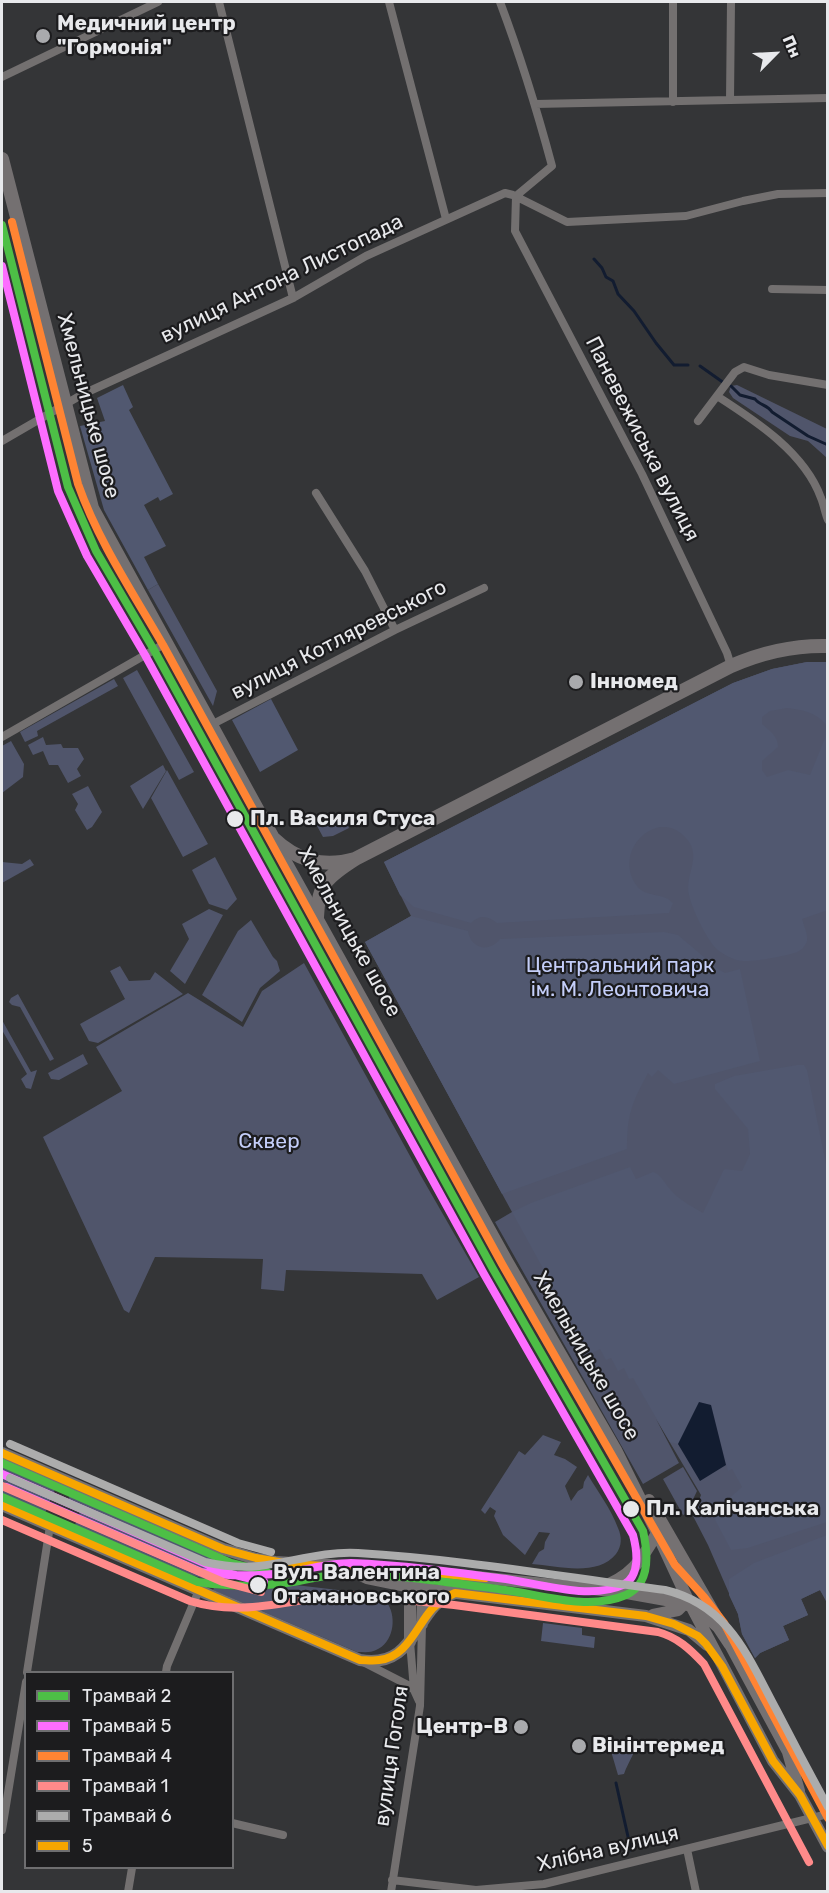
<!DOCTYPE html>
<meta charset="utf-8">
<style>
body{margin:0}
#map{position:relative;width:829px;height:1893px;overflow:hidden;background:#343537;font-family:Rubik,sans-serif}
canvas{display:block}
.frame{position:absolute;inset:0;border:3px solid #e8e9ec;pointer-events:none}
.legend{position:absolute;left:24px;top:1671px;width:210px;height:198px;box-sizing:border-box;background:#1c1c1e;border:2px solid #6e6e70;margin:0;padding:8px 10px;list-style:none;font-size:18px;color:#e8e9ec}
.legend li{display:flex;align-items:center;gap:12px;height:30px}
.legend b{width:30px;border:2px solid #6e6e70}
.north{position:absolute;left:745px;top:24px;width:60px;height:60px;-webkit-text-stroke:4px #1c1c1e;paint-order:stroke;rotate:66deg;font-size:16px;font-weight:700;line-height:24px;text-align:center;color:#e8e9ec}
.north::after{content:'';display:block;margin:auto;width:21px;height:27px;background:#e8e9ec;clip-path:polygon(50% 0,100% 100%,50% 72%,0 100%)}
</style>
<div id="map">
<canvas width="829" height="1893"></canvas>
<div class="frame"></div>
<ul class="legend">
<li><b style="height:8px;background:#4dbf46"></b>Трамвай 2</li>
<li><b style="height:8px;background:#fd6dff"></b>Трамвай 5</li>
<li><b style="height:8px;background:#ff8433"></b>Трамвай 4</li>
<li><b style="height:8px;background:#ff8a8a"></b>Трамвай 1</li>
<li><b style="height:8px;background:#acacac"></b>Трамвай 6</li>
<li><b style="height:8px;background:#f7a600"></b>5</li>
</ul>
<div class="north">Пн</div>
</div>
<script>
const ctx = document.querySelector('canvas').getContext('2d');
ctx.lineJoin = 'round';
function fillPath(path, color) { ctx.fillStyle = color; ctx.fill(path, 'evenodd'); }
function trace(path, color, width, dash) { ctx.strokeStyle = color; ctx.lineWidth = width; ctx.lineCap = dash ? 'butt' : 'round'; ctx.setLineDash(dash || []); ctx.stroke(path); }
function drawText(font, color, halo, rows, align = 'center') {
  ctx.font = font + ' Rubik,sans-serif'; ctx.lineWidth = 4.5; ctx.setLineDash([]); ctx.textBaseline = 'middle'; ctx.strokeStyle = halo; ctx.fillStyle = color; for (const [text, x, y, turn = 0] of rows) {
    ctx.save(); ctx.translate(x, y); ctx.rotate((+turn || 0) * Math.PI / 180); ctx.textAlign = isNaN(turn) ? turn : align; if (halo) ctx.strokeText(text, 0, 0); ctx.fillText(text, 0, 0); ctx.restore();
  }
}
const green = new Path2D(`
 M 737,385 L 827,429 L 827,458 L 808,441 L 790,436 L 733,398 L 729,392 L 731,386 Z
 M 158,584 L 217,691 L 213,706 L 148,590 Z
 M 807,662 L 827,662 L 828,1603 L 820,1590 L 801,1599 L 808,1615 L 783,1626 L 789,1640 L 760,1653 L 755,1658 L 742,1634 L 738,1614 L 708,1545 L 693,1516 L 701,1495 L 656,1419 L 679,1463 L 643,1484 L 495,1222 L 512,1212 L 365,942 L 411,916 L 384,862 L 733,683 L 772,669 Z
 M 137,670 L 194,772 L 179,780 L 123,678 Z
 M 114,679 L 118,686 L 37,731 L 38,736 L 25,742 L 20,732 Z
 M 43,737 L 46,745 L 61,744 L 63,748 L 78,748 L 84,759 L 77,769 L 81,776 L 68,783 L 58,765 L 49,765 L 43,751 L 33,755 L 28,745 Z
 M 11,741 L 24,764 L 23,777 L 2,793 L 2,746 Z
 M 163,765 L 166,771 L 143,809 L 130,786 Z
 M 167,770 L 208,844 L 183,857 L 151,798 Z
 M 88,786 L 102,812 L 92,827 L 87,830 L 75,810 L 78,804 L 72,794 Z
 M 341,812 L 349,828 L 333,836 L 323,837 L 316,824 Z
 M 215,857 L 237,899 L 227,910 L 209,904 L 192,870 Z
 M 30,859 L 34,865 L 2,883 L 2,862 L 22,864 Z
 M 209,909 L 223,915 L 185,984 L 170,971 L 189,939 L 182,924 Z
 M 251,920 L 273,957 L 277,961 L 280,971 L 260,988 L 242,1022 L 202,995 L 238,931 Z
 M 304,963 L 421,1176 L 479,1277 L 437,1300 L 422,1274 L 286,1270 L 284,1291 L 261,1289 L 263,1259 L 155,1257 L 129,1313 L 124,1310 L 43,1137 L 122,1091 L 96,1047 L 188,993 L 243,1027 L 262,991 Z
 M 120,966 L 129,981 L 150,980 L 155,972 L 183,994 L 98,1043 L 89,1041 L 80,1024 L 125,999 L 110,971 Z
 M 18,994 L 54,1059 L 50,1061 L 20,1007 L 12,1005 L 9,1002 L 11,998 Z
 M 2,1020 L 31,1072 L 37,1070 L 31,1089 L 26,1088 L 21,1079 L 27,1074 L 2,1030 Z
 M 83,1054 L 88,1064 L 59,1080 L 51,1079 L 48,1073 Z
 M 543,1435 L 561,1442 L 554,1455 L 565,1459 L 577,1467 L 565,1486 L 571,1501 L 578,1491 L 583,1488 L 584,1482 L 588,1475 C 598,1492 611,1509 618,1528 C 622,1537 622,1546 616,1554 C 598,1577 557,1566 532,1564 L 539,1552 L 544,1549 L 545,1542 L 550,1533 L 539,1532 L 525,1555 L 503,1535 L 494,1516 L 496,1511 L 490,1507 L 485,1514 L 481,1510 L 519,1451 L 525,1455 Z
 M 683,1467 L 697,1491 L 686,1514 L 683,1515 L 663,1479 Z
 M 287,1584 L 372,1594 C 377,1597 384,1599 388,1604 C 397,1619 393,1643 376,1650 C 371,1653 364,1652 357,1652 L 213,1590 L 214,1588 L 237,1590 Z
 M 637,1739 C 637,1751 628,1762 624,1774 L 618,1775 L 608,1741 Z`);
const forest = new Path2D(`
 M 123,385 L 133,407 L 129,410 L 173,494 L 160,501 L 158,497 L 144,505 L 166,546 L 144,557 L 158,584 L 148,590 L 104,510 L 80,426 L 105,421 L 97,398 Z
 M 807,662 L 827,662 L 828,910 L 802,919 C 804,926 808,934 807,941 C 805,947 800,952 794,953 C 785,956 754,962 744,961 C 734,961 719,953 713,945 C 704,933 692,909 689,895 C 684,873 705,855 683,835 C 655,809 612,852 637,886 C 646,898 663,892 673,903 L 669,913 L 497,923 C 488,916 480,914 471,923 L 414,907 L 400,895 L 384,862 L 733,683 L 772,669 ZM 787,708 C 803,710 816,712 826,725 L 825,738 L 810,775 L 788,770 L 767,777 L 762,770 L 762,761 L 778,747 C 778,736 770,731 762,724 L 762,717 L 770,711 Z
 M 271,699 L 298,750 L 260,772 L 232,720 Z
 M 411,916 L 468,931 C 471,949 489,953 500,939 L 664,932 L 678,935 L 718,969 L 725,973 L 740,969 L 760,1061 L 674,1084 L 658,1070 L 652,1077 L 648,1073 C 632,1103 627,1114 627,1149 L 502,1194 L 365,942 Z
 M 797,1065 L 804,1065 L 807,1070 L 827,1169 L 827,1522 L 748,1548 L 731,1550 L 713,1516 C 721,1505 732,1496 742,1487 L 732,1469 L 728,1471 L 711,1405 L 699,1402 L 678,1444 L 670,1442 L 633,1378 L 629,1379 L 624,1368 L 618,1371 L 611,1358 L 606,1360 L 600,1349 L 590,1354 L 512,1212 L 531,1203 L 630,1167 L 636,1179 L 653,1172 C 662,1175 664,1183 670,1189 C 679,1200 691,1206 703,1213 L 723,1171 L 725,1169 L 742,1171 L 750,1154 L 748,1129 L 715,1089 L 715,1084 L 734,1076 Z
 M 2,1465 L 55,1489 L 45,1513 L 2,1494 Z
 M 70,1495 L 220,1561 L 212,1581 L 191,1575 L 75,1525 L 81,1510 L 67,1504 Z
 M 827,1535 L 827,1603 L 820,1590 L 801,1599 L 808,1615 L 783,1626 L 789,1640 L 760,1653 L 755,1658 L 742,1634 L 738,1614 L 729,1595 L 729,1579 L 754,1563 Z
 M 543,1623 L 582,1628 L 582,1635 L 595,1637 L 594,1648 L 541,1641 Z`);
const water = new Path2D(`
 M 699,1402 L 711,1405 L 726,1465 L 700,1481 L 678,1444 Z`);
const stream = new Path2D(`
 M 594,259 L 602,268 L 606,277 L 613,281 L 618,294 L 634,311 L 656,343 L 674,365 L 688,365
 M 700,366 L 724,383
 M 731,386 L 740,395 L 755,399 C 759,405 768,405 772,412 L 808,436 L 828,445
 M 616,1783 L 631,1850`);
const street = new Path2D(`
 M 219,2 L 293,298
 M 389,2 L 446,219
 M 500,2 C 520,55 537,110 552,166 L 516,196 L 515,231 L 642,474 L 727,653 L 731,666
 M 673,2 L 673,102
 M 2,77 L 158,2
 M 730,100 L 731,2
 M 535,104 L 828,98
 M 772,289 L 828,290
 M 717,396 C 756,421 805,453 821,498 C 824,505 825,513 828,520
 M 698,421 L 735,372 L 744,367 L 769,375 L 828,385
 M 2,441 L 83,394 L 293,298 L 366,256 L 505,193 L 513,195 L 567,222 L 686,216 L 743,201 L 778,194 L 828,193
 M 316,493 L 365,571 L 395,630
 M 211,725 L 395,630 L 484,588
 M 2,737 L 166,643
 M 410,1642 L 414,1690
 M 363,1662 L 408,1685 L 414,1690 L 419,1701
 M 27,1672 L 50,1526
 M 166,1672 L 167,1666 L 199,1590
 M 232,1823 L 283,1835
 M 2,1830 L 26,1682
 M 687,1849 L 696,1892
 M 392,1880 L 476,1890 L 544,1884 L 828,1814
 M 128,1892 L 132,1868
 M 391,1892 L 420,1706 L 422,1625`);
const secondary = new Path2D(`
 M 275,842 L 507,1261 L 616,1450 L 657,1533 L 688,1600 L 773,1761 L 800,1795 L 828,1847
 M 2,1453 L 223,1549 L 256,1559 L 275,1562 L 400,1569 L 621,1592 L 677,1602 L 691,1606 L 706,1616 L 718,1627 L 730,1645
 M 649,1500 L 720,1623
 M 2,1505 L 360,1660 C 419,1670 414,1605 455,1593
 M 345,1568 L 367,1578 L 416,1588 L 646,1616 L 689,1630 L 707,1645
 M 413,1584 L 423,1602 L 422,1624
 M 599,1588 C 631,1577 641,1561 657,1533
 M 653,1615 L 678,1610 L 688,1600
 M 727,1639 L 788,1752 L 799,1791
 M 410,1642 L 410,1602 L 420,1582`);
const primary = new Path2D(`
 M 2,159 L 92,508 L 273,838 C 297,861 323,868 355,859
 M 317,917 C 318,884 327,877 355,859 L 731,666 C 763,652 793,645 828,646`);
const bus1 = new Path2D(`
 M 2,1453 L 223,1549 L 256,1558 L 290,1564 L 324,1566 L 358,1566 L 485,1578
 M 2,1505 L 360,1660 C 366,1660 373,1661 379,1660 C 407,1657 416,1627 432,1609 C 439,1602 446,1597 455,1593 L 646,1616 L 674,1624 L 698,1636 L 706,1644 L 722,1666 L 773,1761 L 800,1795 L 828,1846`);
const tram1 = new Path2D(`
 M 2,225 L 68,487 L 96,551 L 154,650 L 493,1269 L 643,1531 C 648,1553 651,1584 626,1595 C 589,1611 542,1595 505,1590 C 454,1583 403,1575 351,1574 C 331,1573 312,1579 293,1582 C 261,1587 230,1587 198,1582 L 2,1497
 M 2,1463 L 231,1563 L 267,1572`);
const tram2 = new Path2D(`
 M 2,266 L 58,491 L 87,556 L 145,655 L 484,1274 L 633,1535 C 637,1550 641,1576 623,1585 C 591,1600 540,1584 506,1579 C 454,1572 403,1565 351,1563 C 331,1563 312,1568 292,1572 C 262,1576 231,1577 201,1572 L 6,1487
 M 2,1474 L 227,1573 L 264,1582`);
const tram3 = new Path2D(`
 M 12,222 L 78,484 C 98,541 133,593 163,645 L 502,1264 L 675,1565 L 704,1597 L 724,1623 L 828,1818`);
const tram4 = new Path2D(`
 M 2,1486 L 223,1582 L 261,1592
 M 2,1520 L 190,1601 C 248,1619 298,1595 355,1595 L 454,1605 L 658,1632 C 677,1637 690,1649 704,1664 L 809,1862`);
const tram5 = new Path2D(`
 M 10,1444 L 238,1543 L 271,1552
 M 10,1478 L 205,1562 C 222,1566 241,1568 259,1566 C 292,1562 324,1551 358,1553 C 460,1559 563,1577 665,1590 C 729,1605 748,1657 776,1709 C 793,1742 810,1774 828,1807`);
const markers = [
 [43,36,8,"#a9aaad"],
 [576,682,8,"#a9aaad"],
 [235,819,9,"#e8e9ec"],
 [631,1509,9,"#e8e9ec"],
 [258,1585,9,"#e8e9ec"],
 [521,1727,8,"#a9aaad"],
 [579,1746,8,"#a9aaad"]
];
const poiNames = [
 ["Медичний центр",57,24],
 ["\"Гормонія\"",57,48],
 ["Інномед",590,682],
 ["Центр-В",508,1727,"right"],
 ["Вінінтермед",592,1746]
];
const streetNames = [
 ["вулиця Антона Листопада",282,279,-26],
 ["Хмельницьке шосе",88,406,75],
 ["Паневежиська вулиця",642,439,63],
 ["вулиця Котляревського",339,640,-27],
 ["Хмельницьке шосе",349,932,61],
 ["Хмельницьке шосе",586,1356,60],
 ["вулиця Гоголя",392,1756,-82],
 ["Хлібна вулиця",608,1849,-13]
];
const stopNames = [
 ["Пл. Василя Стуса",250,819],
 ["Пл. Калічанська",646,1509],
 ["Вул. Валентина",273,1573],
 ["Отамановського",273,1597]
];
const parkNames = [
 ["Центральний парк",620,966],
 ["ім. М. Леонтовича",620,990],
 ["Сквер",269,1142]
];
fillPath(green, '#50556b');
fillPath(forest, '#515870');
fillPath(water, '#121c30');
trace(stream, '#121c30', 3);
trace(street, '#737070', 8);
trace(secondary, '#757172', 12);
trace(primary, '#747071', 14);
trace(bus1, '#f7a600', 8);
trace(tram1, '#4dbf46', 8);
trace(tram2, '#fd6dff', 8);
trace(tram3, '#ff8433', 8);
trace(tram4, '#ff8a8a', 8);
trace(tram5, '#acacac', 8);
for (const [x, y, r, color] of markers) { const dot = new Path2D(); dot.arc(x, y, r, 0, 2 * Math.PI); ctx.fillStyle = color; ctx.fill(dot); trace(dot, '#1c1c1e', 2); }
drawText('bold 21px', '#e8e9ec', '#1c1c1e', poiNames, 'left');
drawText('21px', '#e8e9ec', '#1c1c1e', streetNames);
drawText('bold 21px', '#e8e9ec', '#1c1c1e', stopNames, 'left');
drawText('21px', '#c4cef9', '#1c1c1e', parkNames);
</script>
